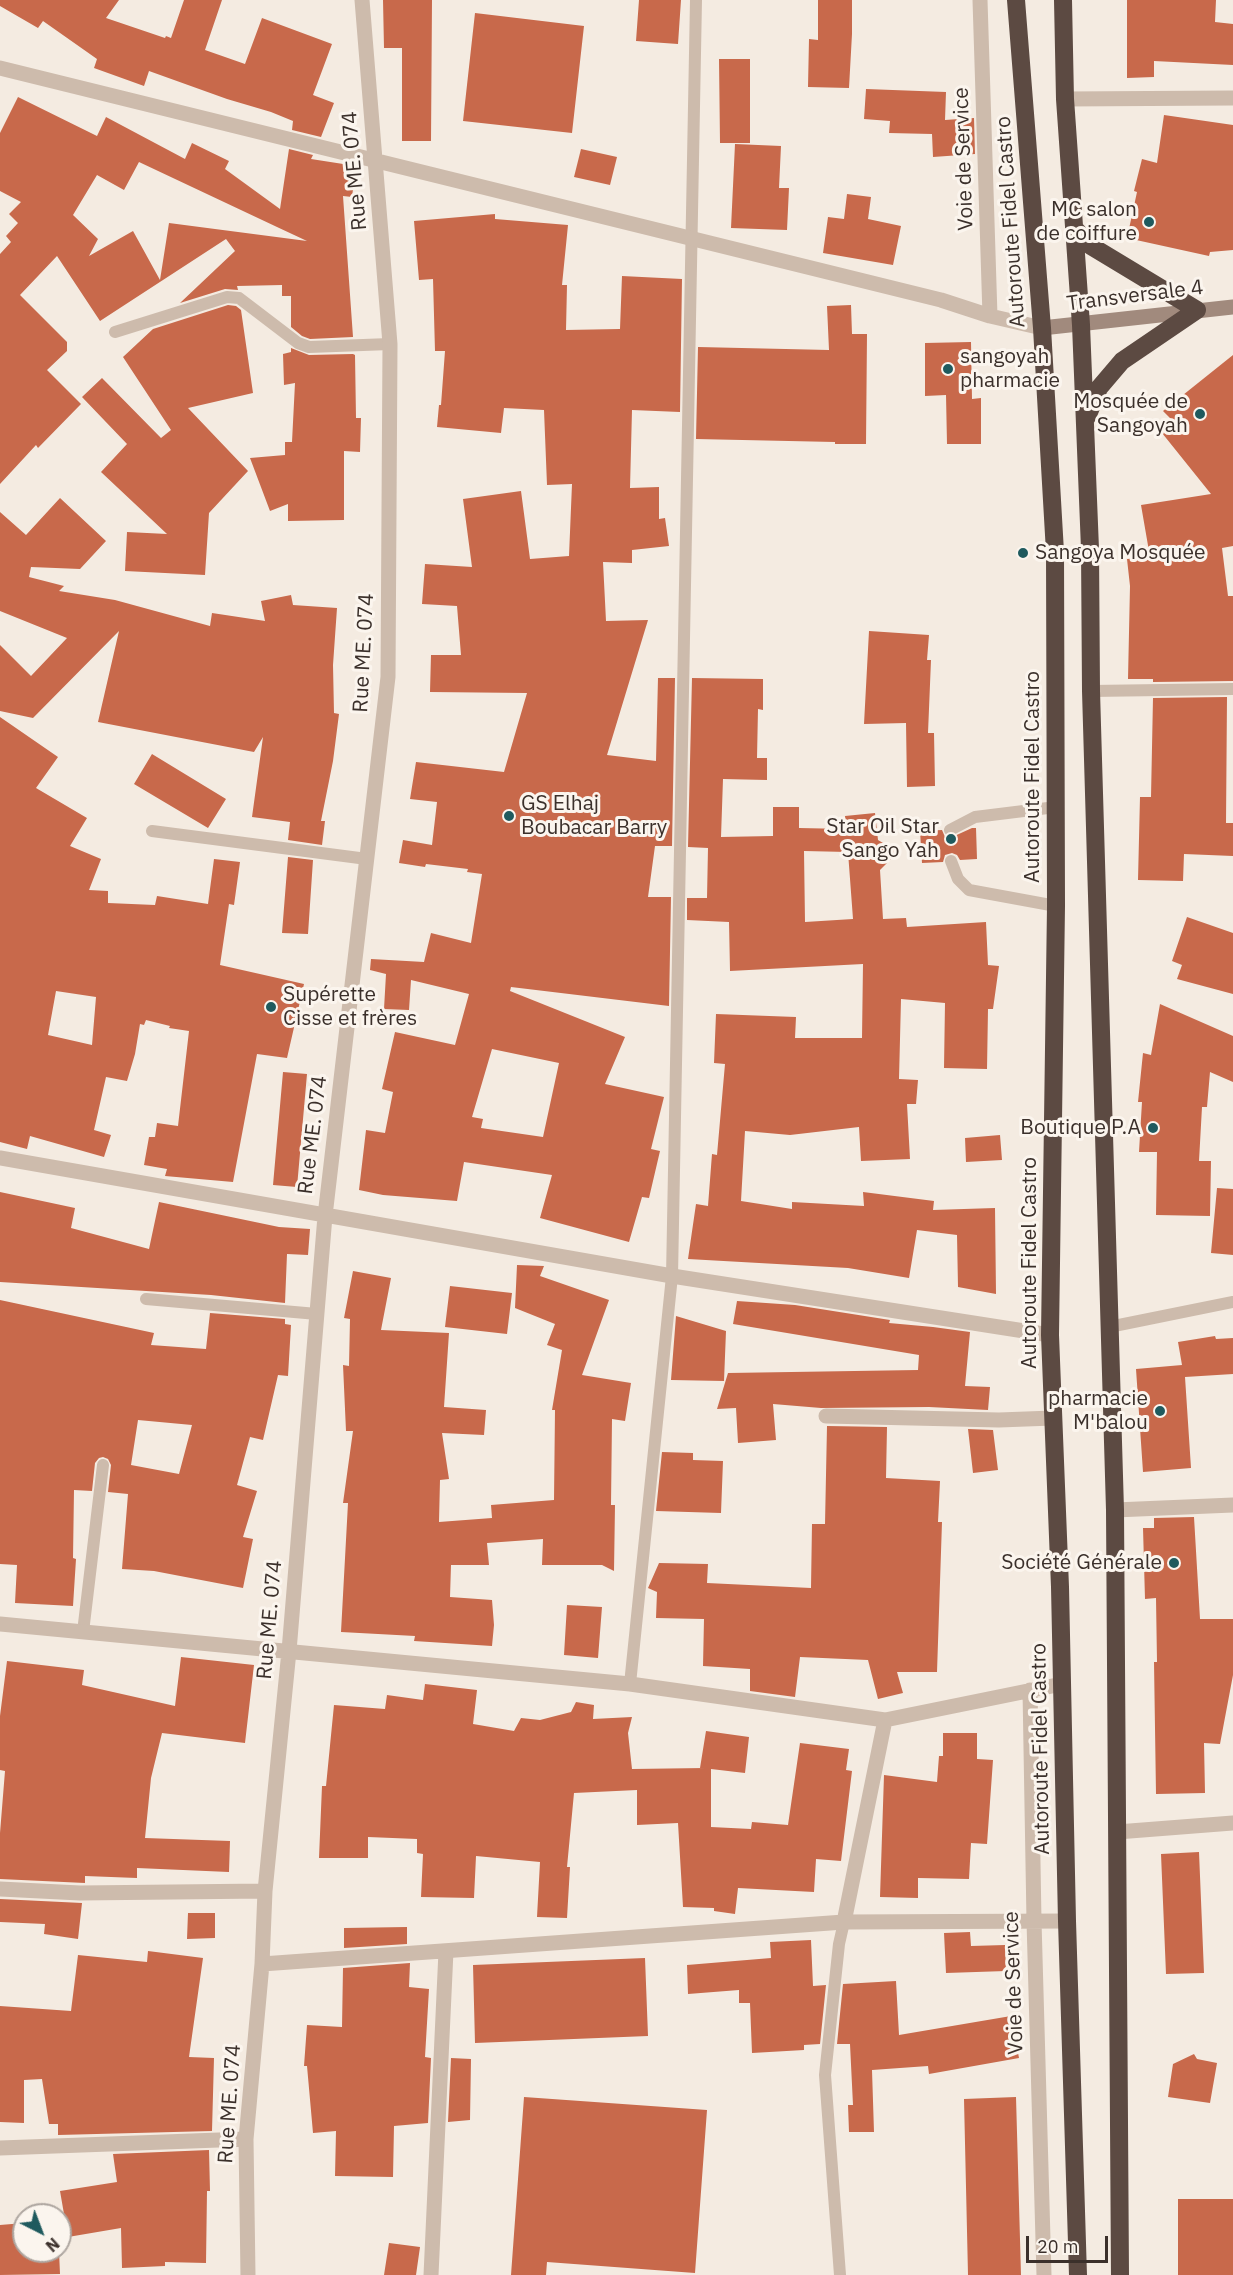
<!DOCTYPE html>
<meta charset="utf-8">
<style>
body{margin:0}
#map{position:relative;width:1233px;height:2275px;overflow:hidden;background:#f4ebe1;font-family:"IBM Plex Sans",sans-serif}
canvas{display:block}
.north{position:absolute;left:12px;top:2203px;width:60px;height:60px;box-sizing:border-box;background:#fbf5ee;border:2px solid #aea6a0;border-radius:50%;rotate:138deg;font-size:16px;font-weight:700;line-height:24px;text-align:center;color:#3b302b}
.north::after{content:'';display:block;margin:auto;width:21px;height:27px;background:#1f5a5e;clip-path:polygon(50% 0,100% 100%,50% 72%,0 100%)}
.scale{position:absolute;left:1026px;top:2236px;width:82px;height:27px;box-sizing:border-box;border:3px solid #3b302b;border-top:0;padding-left:8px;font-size:18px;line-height:21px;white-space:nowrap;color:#3b302b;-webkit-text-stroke:4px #fbf5ee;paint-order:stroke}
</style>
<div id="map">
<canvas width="1233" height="2275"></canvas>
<div class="north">N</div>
<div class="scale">20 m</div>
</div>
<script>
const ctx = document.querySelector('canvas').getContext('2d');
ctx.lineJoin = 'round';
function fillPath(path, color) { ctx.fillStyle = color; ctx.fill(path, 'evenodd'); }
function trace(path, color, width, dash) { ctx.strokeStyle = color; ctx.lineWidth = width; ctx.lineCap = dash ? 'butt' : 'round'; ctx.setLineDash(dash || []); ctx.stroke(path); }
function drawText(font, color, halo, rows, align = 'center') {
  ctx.font = font + ' "IBM Plex Sans",sans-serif'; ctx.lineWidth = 6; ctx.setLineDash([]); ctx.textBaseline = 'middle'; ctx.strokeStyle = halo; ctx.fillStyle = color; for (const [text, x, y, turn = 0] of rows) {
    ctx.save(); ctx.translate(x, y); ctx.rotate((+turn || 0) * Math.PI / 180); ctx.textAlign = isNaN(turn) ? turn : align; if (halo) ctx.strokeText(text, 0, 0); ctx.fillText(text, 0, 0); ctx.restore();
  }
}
const building = new Path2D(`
 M 0,0 L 119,0 L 106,18 L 165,38 L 166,36 L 171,38 L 184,0 L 222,0 L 205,50 L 245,64 L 262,18 L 332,44 L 313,95 L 334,103 L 321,137 L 292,130 L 293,121 L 271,112 L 227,99 L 149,71 L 144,86 L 94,68 L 97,59 L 43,21 L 38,28 L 0,6 Z
 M 383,0 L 432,0 L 431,141 L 402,141 L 402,48 L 384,48 Z
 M 639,0 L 681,0 L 678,44 L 636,41 Z
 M 818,0 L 852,0 L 852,34 L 849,88 L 808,87 L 809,39 L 818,40 Z
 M 1127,0 L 1216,0 L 1215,22 L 1233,24 L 1233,65 L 1154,61 L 1154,77 L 1127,78 Z
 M 475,13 L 584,26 L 572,133 L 463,121 Z
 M 719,59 L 750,59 L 750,143 L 720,143 Z
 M 866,89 L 946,92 L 945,120 L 974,118 L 975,154 L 933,157 L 932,134 L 889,133 L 890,121 L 864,119 Z
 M 18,97 L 97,136 L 106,117 L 185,159 L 192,143 L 229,161 L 225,169 L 280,209 L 289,149 L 313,155 L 311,159 L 356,166 L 352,197 L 343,196 L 353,337 L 310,339 L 302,336 L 291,327 L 291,296 L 282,296 L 282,285 L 237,286 L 238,290 L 225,289 L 180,303 L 235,251 L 226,239 L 100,321 L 57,256 L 20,295 L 67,342 L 67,351 L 47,370 L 81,404 L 38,448 L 36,445 L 0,484 L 0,254 L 11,242 L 6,236 L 18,223 L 9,214 L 21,202 L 0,191 L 0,133 ZM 139,162 L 277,227 L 307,241 L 169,223 L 160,280 L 133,231 L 89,256 L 98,239 L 73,215 L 97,175 L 124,190 Z
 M 1164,115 L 1233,125 L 1233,250 L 1210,252 L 1209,256 L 1127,238 L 1137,192 L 1134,191 L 1142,159 L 1157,163 Z
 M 735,144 L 781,146 L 779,188 L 789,188 L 787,230 L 731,228 Z
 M 581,149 L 617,157 L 610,185 L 574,177 Z
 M 847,194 L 871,197 L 868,219 L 901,226 L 893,265 L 823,253 L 828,217 L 844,219 Z
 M 495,214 L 495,219 L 568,225 L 562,285 L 567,285 L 566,330 L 620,329 L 622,276 L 682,279 L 680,412 L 632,410 L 630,488 L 659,487 L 659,519 L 665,518 L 669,546 L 632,550 L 632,563 L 603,562 L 606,621 L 648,620 L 607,755 L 656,761 L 658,678 L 675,678 L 672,846 L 655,846 L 648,897 L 671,897 L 669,1006 L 511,987 L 510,991 L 625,1037 L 605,1084 L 664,1097 L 651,1149 L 660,1151 L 649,1198 L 642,1197 L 629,1242 L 540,1218 L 552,1175 L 464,1162 L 457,1201 L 383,1195 L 359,1190 L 366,1130 L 385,1133 L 393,1092 L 382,1089 L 395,1032 L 455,1045 L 469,994 L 411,980 L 409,1010 L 384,1009 L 386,974 L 370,970 L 371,959 L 424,962 L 431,933 L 471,943 L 482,874 L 467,872 L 468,869 L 426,864 L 425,867 L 399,863 L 403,840 L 432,845 L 437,802 L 410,799 L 416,762 L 504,772 L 527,693 L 430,692 L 431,655 L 461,655 L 457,606 L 422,604 L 425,564 L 472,567 L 463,499 L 521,491 L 530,559 L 569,556 L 572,484 L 547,485 L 544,410 L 504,408 L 501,433 L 437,427 L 439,405 L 441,405 L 445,351 L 435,351 L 433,279 L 419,280 L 414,221 ZM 492,1049 L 559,1063 L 543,1137 L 481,1128 L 483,1119 L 472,1117 Z
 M 228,305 L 236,306 L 241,310 L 253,393 L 188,408 L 248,471 L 209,513 L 205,575 L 125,571 L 127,532 L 167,534 L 101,472 L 127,444 L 82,397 L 102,378 L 161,438 L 171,430 L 123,357 L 153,329 Z
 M 851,305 L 852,334 L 867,334 L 866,444 L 835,444 L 835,442 L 696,439 L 698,347 L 829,350 L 827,306 Z
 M 971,342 L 972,399 L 981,398 L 981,444 L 947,444 L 946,395 L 925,396 L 925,343 Z
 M 291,348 L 309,355 L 353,354 L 355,355 L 356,418 L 361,418 L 360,452 L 344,451 L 344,520 L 288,521 L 288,504 L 270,511 L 250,458 L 285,455 L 285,442 L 292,442 L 295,383 L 284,385 L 283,354 L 291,352 Z
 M 1233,355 L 1233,546 L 1222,548 L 1228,596 L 1233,596 L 1233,681 L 1153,682 L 1153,679 L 1128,679 L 1130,586 L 1127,559 L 1150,557 L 1141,505 L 1211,494 L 1158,428 L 1170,418 L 1163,411 Z
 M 60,498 L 106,541 L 80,569 L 31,567 L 29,577 L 64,586 L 59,591 L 115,600 L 210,626 L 212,613 L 265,621 L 261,601 L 291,595 L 293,605 L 337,608 L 333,665 L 334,713 L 339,714 L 333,761 L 321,821 L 325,821 L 322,845 L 288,840 L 290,822 L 252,817 L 263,737 L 254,752 L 98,722 L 119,631 L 33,718 L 0,711 L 0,645 L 31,676 L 67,638 L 0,611 L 0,512 L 26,535 Z
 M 869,631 L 929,635 L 927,660 L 931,660 L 928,733 L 934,733 L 935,786 L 907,787 L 906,723 L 864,724 Z
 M 692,678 L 763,679 L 763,710 L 758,709 L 757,758 L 767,758 L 767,780 L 723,779 L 721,837 L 773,836 L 773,807 L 799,807 L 799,828 L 846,829 L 845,816 L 875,813 L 878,840 L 898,852 L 880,870 L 883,919 L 906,918 L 907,927 L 986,922 L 988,965 L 999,966 L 993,1009 L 988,1009 L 987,1069 L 944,1068 L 945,1003 L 901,999 L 899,1079 L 918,1080 L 916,1104 L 907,1104 L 910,1159 L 861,1161 L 859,1127 L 790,1135 L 745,1131 L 741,1201 L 792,1209 L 792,1202 L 864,1206 L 863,1192 L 934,1201 L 933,1210 L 995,1208 L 996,1294 L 958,1287 L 957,1235 L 917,1230 L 909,1278 L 848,1268 L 688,1259 L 696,1204 L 708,1206 L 712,1154 L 717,1155 L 725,1064 L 714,1063 L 716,1014 L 796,1017 L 795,1038 L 862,1038 L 863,964 L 730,971 L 729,922 L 687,920 L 687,898 L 707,898 L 708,848 L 688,847 ZM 804,851 L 848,852 L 853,919 L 805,922 Z
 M 1227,697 L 1226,823 L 1233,823 L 1233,856 L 1184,854 L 1183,881 L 1138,880 L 1140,797 L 1151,797 L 1153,698 Z
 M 0,717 L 58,757 L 36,788 L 87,818 L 70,846 L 101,859 L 89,890 L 108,891 L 108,903 L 155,905 L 157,896 L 208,904 L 214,859 L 240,862 L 234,905 L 229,904 L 220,965 L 304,984 L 287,1058 L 257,1054 L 233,1182 L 165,1176 L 167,1169 L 144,1165 L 149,1137 L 155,1137 L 157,1123 L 178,1126 L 189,1031 L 169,1028 L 170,1026 L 146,1020 L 144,1025 L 140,1024 L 135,1054 L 127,1081 L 106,1077 L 94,1130 L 111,1135 L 104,1157 L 30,1136 L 27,1149 L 0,1142 ZM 56,991 L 96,997 L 92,1045 L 48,1035 Z
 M 152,754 L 226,799 L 208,828 L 134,784 Z
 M 972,828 L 976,828 L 977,859 L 960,860 L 957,855 L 952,853 L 945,855 L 943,862 L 922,863 L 920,831 L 942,830 L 945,837 L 950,838 Z
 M 288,857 L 313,860 L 308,934 L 282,933 Z
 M 1187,917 L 1233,933 L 1233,994 L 1177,979 L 1182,965 L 1172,961 Z
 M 1160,1004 L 1233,1036 L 1233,1082 L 1210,1072 L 1207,1107 L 1202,1107 L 1199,1161 L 1211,1161 L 1210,1216 L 1156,1215 L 1157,1152 L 1139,1152 L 1142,1102 L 1138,1102 L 1143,1053 L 1151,1055 Z
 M 283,1072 L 307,1074 L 297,1187 L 273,1185 Z
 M 1000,1135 L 1002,1160 L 966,1162 L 965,1138 Z
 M 1217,1188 L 1233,1189 L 1233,1255 L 1211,1253 Z
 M 0,1192 L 75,1208 L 71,1228 L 149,1249 L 159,1202 L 279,1227 L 310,1229 L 308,1255 L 287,1254 L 285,1303 L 211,1295 L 0,1282 Z
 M 517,1265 L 544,1266 L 540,1276 L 609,1300 L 582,1375 L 631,1383 L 625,1421 L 612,1419 L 611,1505 L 615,1505 L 614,1571 L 602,1565 L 542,1565 L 543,1539 L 487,1543 L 489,1565 L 451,1565 L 450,1597 L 492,1600 L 494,1625 L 492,1646 L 414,1641 L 415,1636 L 341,1632 L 348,1503 L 343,1503 L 353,1431 L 346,1431 L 343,1365 L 349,1366 L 350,1319 L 344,1318 L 353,1271 L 391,1278 L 381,1330 L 449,1333 L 444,1407 L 486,1410 L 484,1435 L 442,1433 L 449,1479 L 440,1480 L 439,1522 L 492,1518 L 491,1505 L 554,1500 L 555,1410 L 552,1410 L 562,1350 L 547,1345 L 555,1324 L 515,1308 Z
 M 450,1286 L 512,1293 L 507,1334 L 445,1327 Z
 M 0,1300 L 154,1333 L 151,1345 L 206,1349 L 210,1313 L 285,1319 L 285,1324 L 291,1325 L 288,1376 L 278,1375 L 263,1440 L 250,1437 L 237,1485 L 257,1491 L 243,1537 L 253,1539 L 243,1588 L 154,1571 L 122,1569 L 128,1494 L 108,1492 L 111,1465 L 108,1459 L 103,1457 L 99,1458 L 95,1463 L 92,1491 L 74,1490 L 73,1558 L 76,1559 L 73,1606 L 15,1603 L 17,1565 L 0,1564 ZM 138,1420 L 192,1425 L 179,1474 L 131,1465 Z
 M 737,1301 L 795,1305 L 890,1320 L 889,1323 L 933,1327 L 970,1332 L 965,1386 L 990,1387 L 988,1410 L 929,1407 L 821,1408 L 773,1404 L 776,1440 L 738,1443 L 736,1408 L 717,1409 L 728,1373 L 918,1370 L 919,1355 L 733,1324 Z
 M 676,1316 L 726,1331 L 724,1381 L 671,1380 Z
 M 1215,1336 L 1216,1339 L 1233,1338 L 1233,1374 L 1185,1377 L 1191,1468 L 1143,1472 L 1136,1369 L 1182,1365 L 1178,1342 Z
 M 827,1426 L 887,1427 L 886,1478 L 940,1481 L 938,1522 L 942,1522 L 937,1672 L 897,1672 L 903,1693 L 878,1699 L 868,1660 L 800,1657 L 795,1697 L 750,1691 L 750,1669 L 703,1666 L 704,1619 L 656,1618 L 657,1592 L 648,1588 L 659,1563 L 708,1564 L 707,1583 L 811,1588 L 812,1524 L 825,1524 Z
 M 968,1429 L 993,1430 L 998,1470 L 973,1473 Z
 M 662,1452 L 693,1453 L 693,1460 L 723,1461 L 721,1513 L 656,1511 Z
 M 1194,1517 L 1200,1619 L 1233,1619 L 1233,1675 L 1220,1744 L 1204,1743 L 1205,1793 L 1156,1794 L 1154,1662 L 1157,1662 L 1156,1598 L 1145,1599 L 1143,1528 L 1154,1528 L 1154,1518 Z
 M 567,1605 L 602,1607 L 598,1658 L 564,1655 Z
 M 181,1657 L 254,1665 L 245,1743 L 162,1733 L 151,1778 L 145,1838 L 230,1841 L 229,1872 L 137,1868 L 137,1878 L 85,1876 L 85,1883 L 0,1879 L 0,1833 L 5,1771 L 0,1770 L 0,1716 L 7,1661 L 84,1670 L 82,1685 L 175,1706 Z
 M 425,1684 L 477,1690 L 473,1724 L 514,1731 L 521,1718 L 540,1720 L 571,1712 L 576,1702 L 594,1705 L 593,1719 L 632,1717 L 628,1733 L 632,1769 L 705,1768 L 700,1768 L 706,1731 L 749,1737 L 745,1773 L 711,1769 L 711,1827 L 751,1829 L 752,1822 L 788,1825 L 800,1743 L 849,1749 L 846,1770 L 852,1771 L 841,1861 L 816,1859 L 814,1892 L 738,1888 L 735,1914 L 714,1911 L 714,1908 L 683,1907 L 678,1823 L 637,1825 L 637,1790 L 574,1793 L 567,1867 L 570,1867 L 567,1918 L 537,1917 L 540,1862 L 476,1856 L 474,1898 L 421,1897 L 423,1854 L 417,1853 L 417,1839 L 368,1837 L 368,1858 L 319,1858 L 322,1786 L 326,1786 L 334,1705 L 385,1709 L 387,1695 L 423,1700 Z
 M 943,1733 L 977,1733 L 977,1759 L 993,1760 L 987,1844 L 971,1843 L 969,1879 L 918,1878 L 918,1898 L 880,1897 L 884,1775 L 937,1782 L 939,1756 L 943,1756 Z
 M 1199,1852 L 1204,1973 L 1166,1974 L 1161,1854 Z
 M 0,1899 L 82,1903 L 78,1939 L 44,1934 L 45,1924 L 0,1922 Z
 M 188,1913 L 215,1913 L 215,1938 L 187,1939 Z
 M 407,1927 L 407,1944 L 344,1948 L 344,1928 Z
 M 970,1932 L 971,1946 L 1005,1945 L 1006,1971 L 946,1973 L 944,1933 Z
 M 811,1940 L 813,1986 L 826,1985 L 820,2044 L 804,2045 L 804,2050 L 752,2053 L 750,2003 L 739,2003 L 739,1990 L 688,1994 L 687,1965 L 771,1958 L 770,1942 Z
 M 148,1951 L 203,1958 L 189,2057 L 214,2058 L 212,2131 L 58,2135 L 58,2124 L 49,2124 L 42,2079 L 24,2080 L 24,2123 L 0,2122 L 0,2006 L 71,2011 L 78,1955 L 147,1962 Z
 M 645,1958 L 648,2036 L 475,2043 L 473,1965 Z
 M 410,1963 L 409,1987 L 429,1989 L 425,2057 L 431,2058 L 428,2123 L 394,2126 L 393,2177 L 335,2176 L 336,2131 L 313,2133 L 307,2066 L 304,2066 L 307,2025 L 342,2027 L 343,1968 Z
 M 896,1981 L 899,2035 L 1011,2016 L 1019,2058 L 929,2074 L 928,2066 L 872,2070 L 874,2132 L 849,2132 L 848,2105 L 853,2105 L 850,2044 L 837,2044 L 843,1984 Z
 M 1194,2054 L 1197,2059 L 1217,2063 L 1210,2103 L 1168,2097 L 1173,2064 Z
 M 451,2058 L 471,2059 L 470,2120 L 448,2122 Z
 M 524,2097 L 707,2110 L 695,2273 L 547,2262 L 546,2275 L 511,2275 Z
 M 1016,2097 L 1021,2275 L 968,2275 L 964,2099 Z
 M 209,2150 L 210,2191 L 207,2191 L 206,2263 L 165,2262 L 165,2266 L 122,2268 L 121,2228 L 68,2237 L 60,2191 L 117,2182 L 113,2154 Z
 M 1178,2199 L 1233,2199 L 1233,2275 L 1178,2275 Z
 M 24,2223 L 24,2251 L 59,2251 L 60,2274 L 0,2275 L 0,2225 Z
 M 389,2243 L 420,2247 L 416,2275 L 384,2275 Z`);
const lane = new Path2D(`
 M 115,332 L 227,297 L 239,298 L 298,343 L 309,347 L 390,344
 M 1091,691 L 1233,689
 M 950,830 L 975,817 L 1056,807
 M 152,831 L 367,859
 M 951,861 L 958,879 L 969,890 L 1056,906
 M 146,1299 L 317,1314
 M 1109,1327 L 1233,1302
 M 83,1632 L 103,1465
 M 630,1684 L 672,1276 L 696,0
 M 840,2275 L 825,2075 L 839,1944 L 844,1922`);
const street = new Path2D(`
 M 980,0 L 990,316
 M 0,68 L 941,300 L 990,316 L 1042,328
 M 1065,99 L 1233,98
 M 0,1158 L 672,1276 L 1050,1335
 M 826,1416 L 999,1420 L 1053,1418
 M 1115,1510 L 1233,1505
 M 0,1624 L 630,1684 L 885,1720 L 1062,1684
 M 1030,1690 L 1034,1921 L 1044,2275
 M 1117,1832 L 1233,1823
 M 0,1889 L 80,1893 L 265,1891
 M 844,1922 L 885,1720
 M 262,1964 L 844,1922 L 1067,1921
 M 0,2148 L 246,2139
 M 248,2275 L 246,2139 L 262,1964 L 265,1891 L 289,1651 L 325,1216 L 388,677 L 390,344 L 362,0
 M 431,2275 L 446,1951`);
const secondary = new Path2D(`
 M 1042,328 L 1233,307`);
const highway = new Path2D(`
 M 1016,0 L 1042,328 L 1055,552 L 1056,906 L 1050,1335 L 1060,1587 L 1067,1921 L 1078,2275
 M 1063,0 L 1065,99 L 1081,325 L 1090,549 L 1091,691 L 1115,1510 L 1120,2275
 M 1074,228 L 1091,246 L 1197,310 L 1122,361 L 1099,388 L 1087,417`);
const markers = [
 [1149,222,6,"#1f5a5e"],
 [948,369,6,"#1f5a5e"],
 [1200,414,6,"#1f5a5e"],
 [1023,553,6,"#1f5a5e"],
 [509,816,6,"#1f5a5e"],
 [951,839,6,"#1f5a5e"],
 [271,1007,6,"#1f5a5e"],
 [1153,1128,6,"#1f5a5e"],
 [1160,1411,6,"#1f5a5e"],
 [1174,1563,6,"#1f5a5e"]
];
const streetNames = [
 ["Voie de Service",964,159,-92],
 ["Rue ME. 074",355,171,-95],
 ["Autoroute Fidel Castro",1011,222,-94],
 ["Transversale 4",1135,296,-7],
 ["Rue ME. 074",364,653,-87],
 ["Autoroute Fidel Castro",1033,777,-90],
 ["Rue ME. 074",313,1135,-83],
 ["Autoroute Fidel Castro",1030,1263,-90],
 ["Rue ME. 074",270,1620,-85],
 ["Autoroute Fidel Castro",1041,1749,-91],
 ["Voie de Service",1014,1983,-92],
 ["Rue ME. 074",230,2104,-86]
];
const poiNames = [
 ["MC salon",1137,210],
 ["de coiffure",1137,234],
 ["sangoyah",960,357,"left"],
 ["pharmacie",960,381,"left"],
 ["Mosquée de",1188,402],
 ["Sangoyah",1188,426],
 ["Sangoya Mosquée",1035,553,"left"],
 ["GS Elhaj",521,804,"left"],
 ["Boubacar Barry",521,828,"left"],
 ["Star Oil Star",939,827],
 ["Sango Yah",939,851],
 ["Supérette",283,995,"left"],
 ["Cisse et frères",283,1019,"left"],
 ["Boutique P.A",1141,1128],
 ["pharmacie",1148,1399],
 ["M'balou",1148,1423],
 ["Société Générale",1162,1563]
];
fillPath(building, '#c8694b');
trace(lane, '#cdbbac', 12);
trace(street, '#cdbbac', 15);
trace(secondary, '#a18a7d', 15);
trace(highway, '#5c4a42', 18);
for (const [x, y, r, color] of markers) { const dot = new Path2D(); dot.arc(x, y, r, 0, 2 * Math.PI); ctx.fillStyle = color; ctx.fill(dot); trace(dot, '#fbf5ee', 2); }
drawText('21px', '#3b302b', '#fbf5ee', streetNames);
drawText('21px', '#3b302b', '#fbf5ee', poiNames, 'right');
</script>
